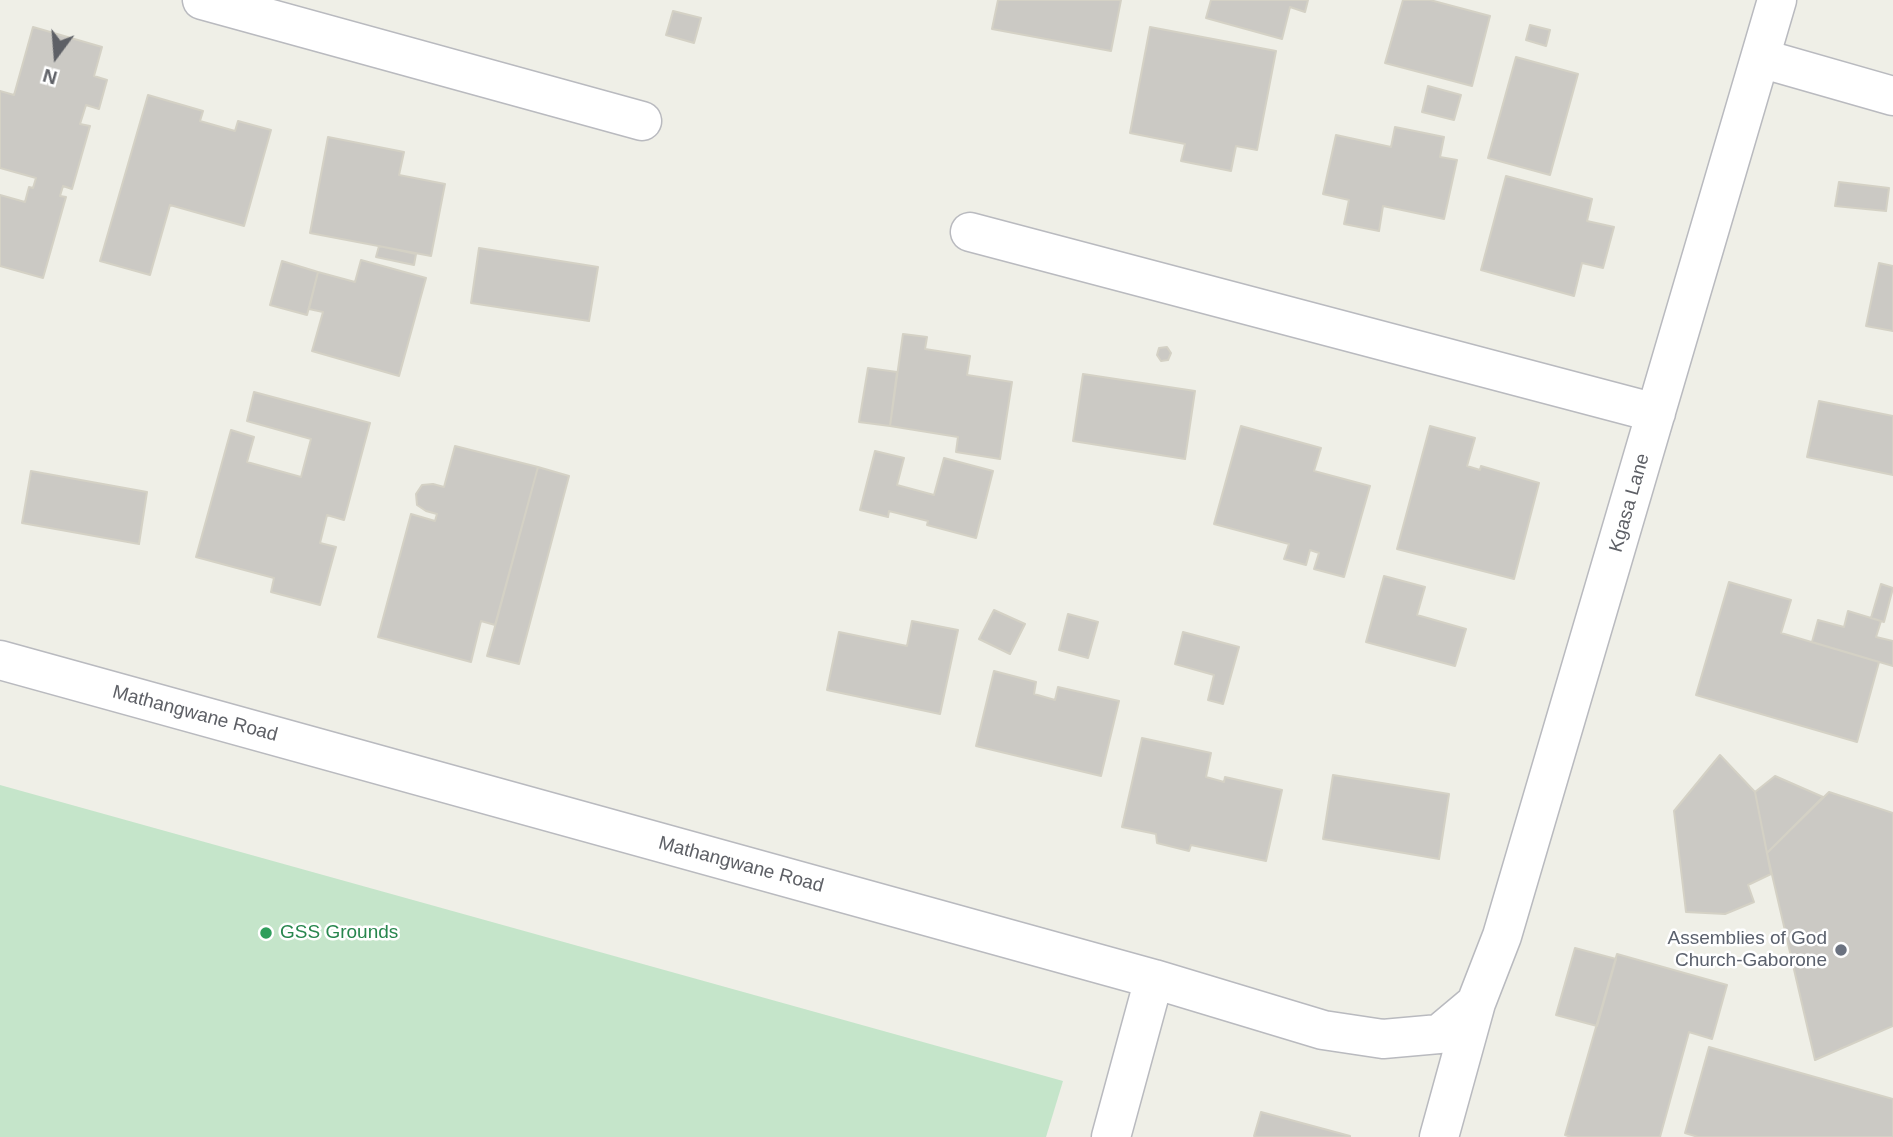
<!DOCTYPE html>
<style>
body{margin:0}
#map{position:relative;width:1893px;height:1137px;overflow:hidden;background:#efefe7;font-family:Helvetica,sans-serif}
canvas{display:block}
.north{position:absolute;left:21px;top:21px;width:70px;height:70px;-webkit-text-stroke:5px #fff;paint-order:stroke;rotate:196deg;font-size:19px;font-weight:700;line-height:28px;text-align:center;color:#5e6066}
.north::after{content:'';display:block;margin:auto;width:24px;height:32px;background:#5e6066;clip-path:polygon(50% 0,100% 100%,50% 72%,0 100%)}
</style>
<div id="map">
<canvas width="1893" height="1137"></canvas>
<div class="north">N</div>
</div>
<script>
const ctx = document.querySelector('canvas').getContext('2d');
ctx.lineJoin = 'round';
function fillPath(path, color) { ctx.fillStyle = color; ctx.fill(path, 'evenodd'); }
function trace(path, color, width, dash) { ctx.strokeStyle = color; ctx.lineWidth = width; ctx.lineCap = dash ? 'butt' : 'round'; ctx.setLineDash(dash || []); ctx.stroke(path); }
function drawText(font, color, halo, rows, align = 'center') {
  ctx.font = font + ' Helvetica,sans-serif'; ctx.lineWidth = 5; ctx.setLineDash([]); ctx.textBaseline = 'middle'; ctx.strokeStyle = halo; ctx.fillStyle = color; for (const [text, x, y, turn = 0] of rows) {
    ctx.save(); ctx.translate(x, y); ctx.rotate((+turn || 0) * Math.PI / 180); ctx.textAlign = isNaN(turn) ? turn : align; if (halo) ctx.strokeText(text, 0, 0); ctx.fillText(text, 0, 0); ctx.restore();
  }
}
const green = new Path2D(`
 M 0,785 L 1063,1081 L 1046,1137 L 0,1137 Z`);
const building = new Path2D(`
 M 998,0 L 1121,0 L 1111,51 L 992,29 Z
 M 1211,0 L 1308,0 L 1305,12 L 1290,7 L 1282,39 L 1206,18 Z
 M 1403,0 L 1430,0 L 1490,16 L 1472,86 L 1385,63 Z
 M 673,11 L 701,18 L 694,43 L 666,35 Z
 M 1530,25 L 1550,30 L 1546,46 L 1526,40 Z
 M 33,27 L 102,47 L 94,76 L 107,80 L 99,109 L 86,105 L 80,124 L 90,126 L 72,189 L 63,186 L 60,196 L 66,197 L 43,278 L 0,266 L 0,195 L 25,202 L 29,187 L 33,188 L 36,178 L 0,168 L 0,91 L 14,95 Z
 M 1150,27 L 1276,51 L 1257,150 L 1236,146 L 1231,171 L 1181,161 L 1185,144 L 1130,133 Z
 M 1516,57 L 1578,74 L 1550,175 L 1488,158 Z
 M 1428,86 L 1461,95 L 1454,120 L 1422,112 Z
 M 148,95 L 203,111 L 200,121 L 235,131 L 238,121 L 271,130 L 244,226 L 170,205 L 150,275 L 100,261 Z
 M 1395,127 L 1444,137 L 1440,157 L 1457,160 L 1444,219 L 1383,206 L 1379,231 L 1344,224 L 1349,200 L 1323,194 L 1336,135 L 1391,147 Z
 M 328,137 L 404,152 L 399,175 L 445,184 L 431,256 L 310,233 Z
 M 1506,176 L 1592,199 L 1587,221 L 1614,227 L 1603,268 L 1582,263 L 1574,296 L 1481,270 Z
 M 1839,182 L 1889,188 L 1886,211 L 1835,206 Z
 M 379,246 L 416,254 L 414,265 L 376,257 Z
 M 479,248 L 598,267 L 589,321 L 471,303 Z
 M 361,260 L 426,278 L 399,376 L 312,351 L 323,312 L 309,309 L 318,272 L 355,282 Z
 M 282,261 L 318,272 L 307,315 L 270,305 Z
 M 1879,263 L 1893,266 L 1893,331 L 1866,326 Z
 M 903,334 L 927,337 L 925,349 L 970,356 L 967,375 L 1012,382 L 1000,459 L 956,452 L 958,437 L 890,426 Z
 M 1167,347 L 1171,353 L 1168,360 L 1161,361 L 1157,355 L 1159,348 Z
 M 868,368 L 897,372 L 890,426 L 859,422 Z
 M 1083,374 L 1195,391 L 1185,459 L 1073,441 Z
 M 254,392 L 370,423 L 344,520 L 327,515 L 320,543 L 336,547 L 320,605 L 271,592 L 274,578 L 196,557 L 231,430 L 254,437 L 247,462 L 301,477 L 311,439 L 247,421 Z
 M 1819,401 L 1893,416 L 1893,475 L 1807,457 Z
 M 1241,426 L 1321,448 L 1314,471 L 1370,486 L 1344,577 L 1314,569 L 1319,553 L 1310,550 L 1306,565 L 1284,559 L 1289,544 L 1214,524 Z
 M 1430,426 L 1475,438 L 1467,466 L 1480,470 L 1481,466 L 1539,483 L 1514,579 L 1397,549 Z
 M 455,446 L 538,467 L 495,625 L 481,621 L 471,662 L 378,637 L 411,514 L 435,521 L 437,514 L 426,511 L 417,505 L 416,494 L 422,485 L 433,484 L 444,487 Z
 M 875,451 L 904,458 L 897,485 L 934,495 L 944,458 L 993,471 L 976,538 L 927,525 L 928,521 L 889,511 L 888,517 L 860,510 Z
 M 538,467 L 569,476 L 519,664 L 487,656 Z
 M 31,471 L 147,492 L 139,544 L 22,523 Z
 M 1384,576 L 1425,587 L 1417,615 L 1466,629 L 1455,666 L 1366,642 Z
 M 1729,582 L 1791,600 L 1781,633 L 1879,662 L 1857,742 L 1696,695 Z
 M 1881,584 L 1893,588 L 1884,622 L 1871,618 Z
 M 994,610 L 1025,624 L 1010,654 L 979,639 Z
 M 1848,611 L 1881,621 L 1876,637 L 1893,641 L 1893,666 L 1812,642 L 1818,620 L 1844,627 Z
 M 1068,614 L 1098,622 L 1088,658 L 1059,650 Z
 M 912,621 L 958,630 L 940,714 L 827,690 L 839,632 L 907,646 Z
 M 1183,632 L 1239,647 L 1223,704 L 1208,700 L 1214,675 L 1175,664 Z
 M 994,671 L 1036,682 L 1034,694 L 1055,700 L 1058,687 L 1119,701 L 1101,776 L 976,746 Z
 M 1142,738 L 1211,753 L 1206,777 L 1224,782 L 1225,777 L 1282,790 L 1266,861 L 1191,845 L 1189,851 L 1157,843 L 1156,834 L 1122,827 Z
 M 1720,755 L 1755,792 L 1771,874 L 1748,885 L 1754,902 L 1725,914 L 1686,912 L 1674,811 Z
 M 1333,775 L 1449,794 L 1439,859 L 1323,839 Z
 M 1775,776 L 1823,797 L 1767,853 L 1755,792 Z
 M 1829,792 L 1893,813 L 1893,1026 L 1815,1060 L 1767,853 Z
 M 1575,948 L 1616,959 L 1597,1026 L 1556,1015 Z
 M 1617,954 L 1727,985 L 1712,1039 L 1689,1032 L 1660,1137 L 1571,1137 L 1565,1135 Z
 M 1709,1047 L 1893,1099 L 1893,1137 L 1698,1137 L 1685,1133 Z
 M 1261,1112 L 1350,1136 L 1350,1137 L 1258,1137 L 1254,1136 Z`);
const minor = new Path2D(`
 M 202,0 L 642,121
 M 1760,58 L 1893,96
 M 970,232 L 1656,413
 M 0,660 L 1154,979 L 1323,1030 L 1383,1039 L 1439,1034 L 1476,1003
 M 1111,1137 L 1154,979
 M 1439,1137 L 1476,1003 L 1502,936 L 1777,0`);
const markers = [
 [266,933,7,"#2e9e5b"],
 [1841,950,7,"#6b7280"]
];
const streetNames = [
 ["Kgasa Lane",1630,503,-74],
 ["Mathangwane Road",195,714,15],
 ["Mathangwane Road",741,865,15]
];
const leisureNames = [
 ["GSS Grounds",280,933]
];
const worshipNames = [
 ["Assemblies of God",1827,939],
 ["Church-Gaborone",1827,961]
];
fillPath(green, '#c5e5ca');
fillPath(building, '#cbc9c4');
trace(building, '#d4d1c5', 2);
trace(minor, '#b9babf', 41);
trace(minor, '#fff', 38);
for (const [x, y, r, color] of markers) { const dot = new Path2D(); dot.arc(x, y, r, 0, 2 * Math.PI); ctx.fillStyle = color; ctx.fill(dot); trace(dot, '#fff', 2.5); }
drawText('19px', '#5e6066', '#fff', streetNames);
drawText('19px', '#27864d', '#fff', leisureNames, 'left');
drawText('19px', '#5b616d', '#fff', worshipNames, 'right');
</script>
